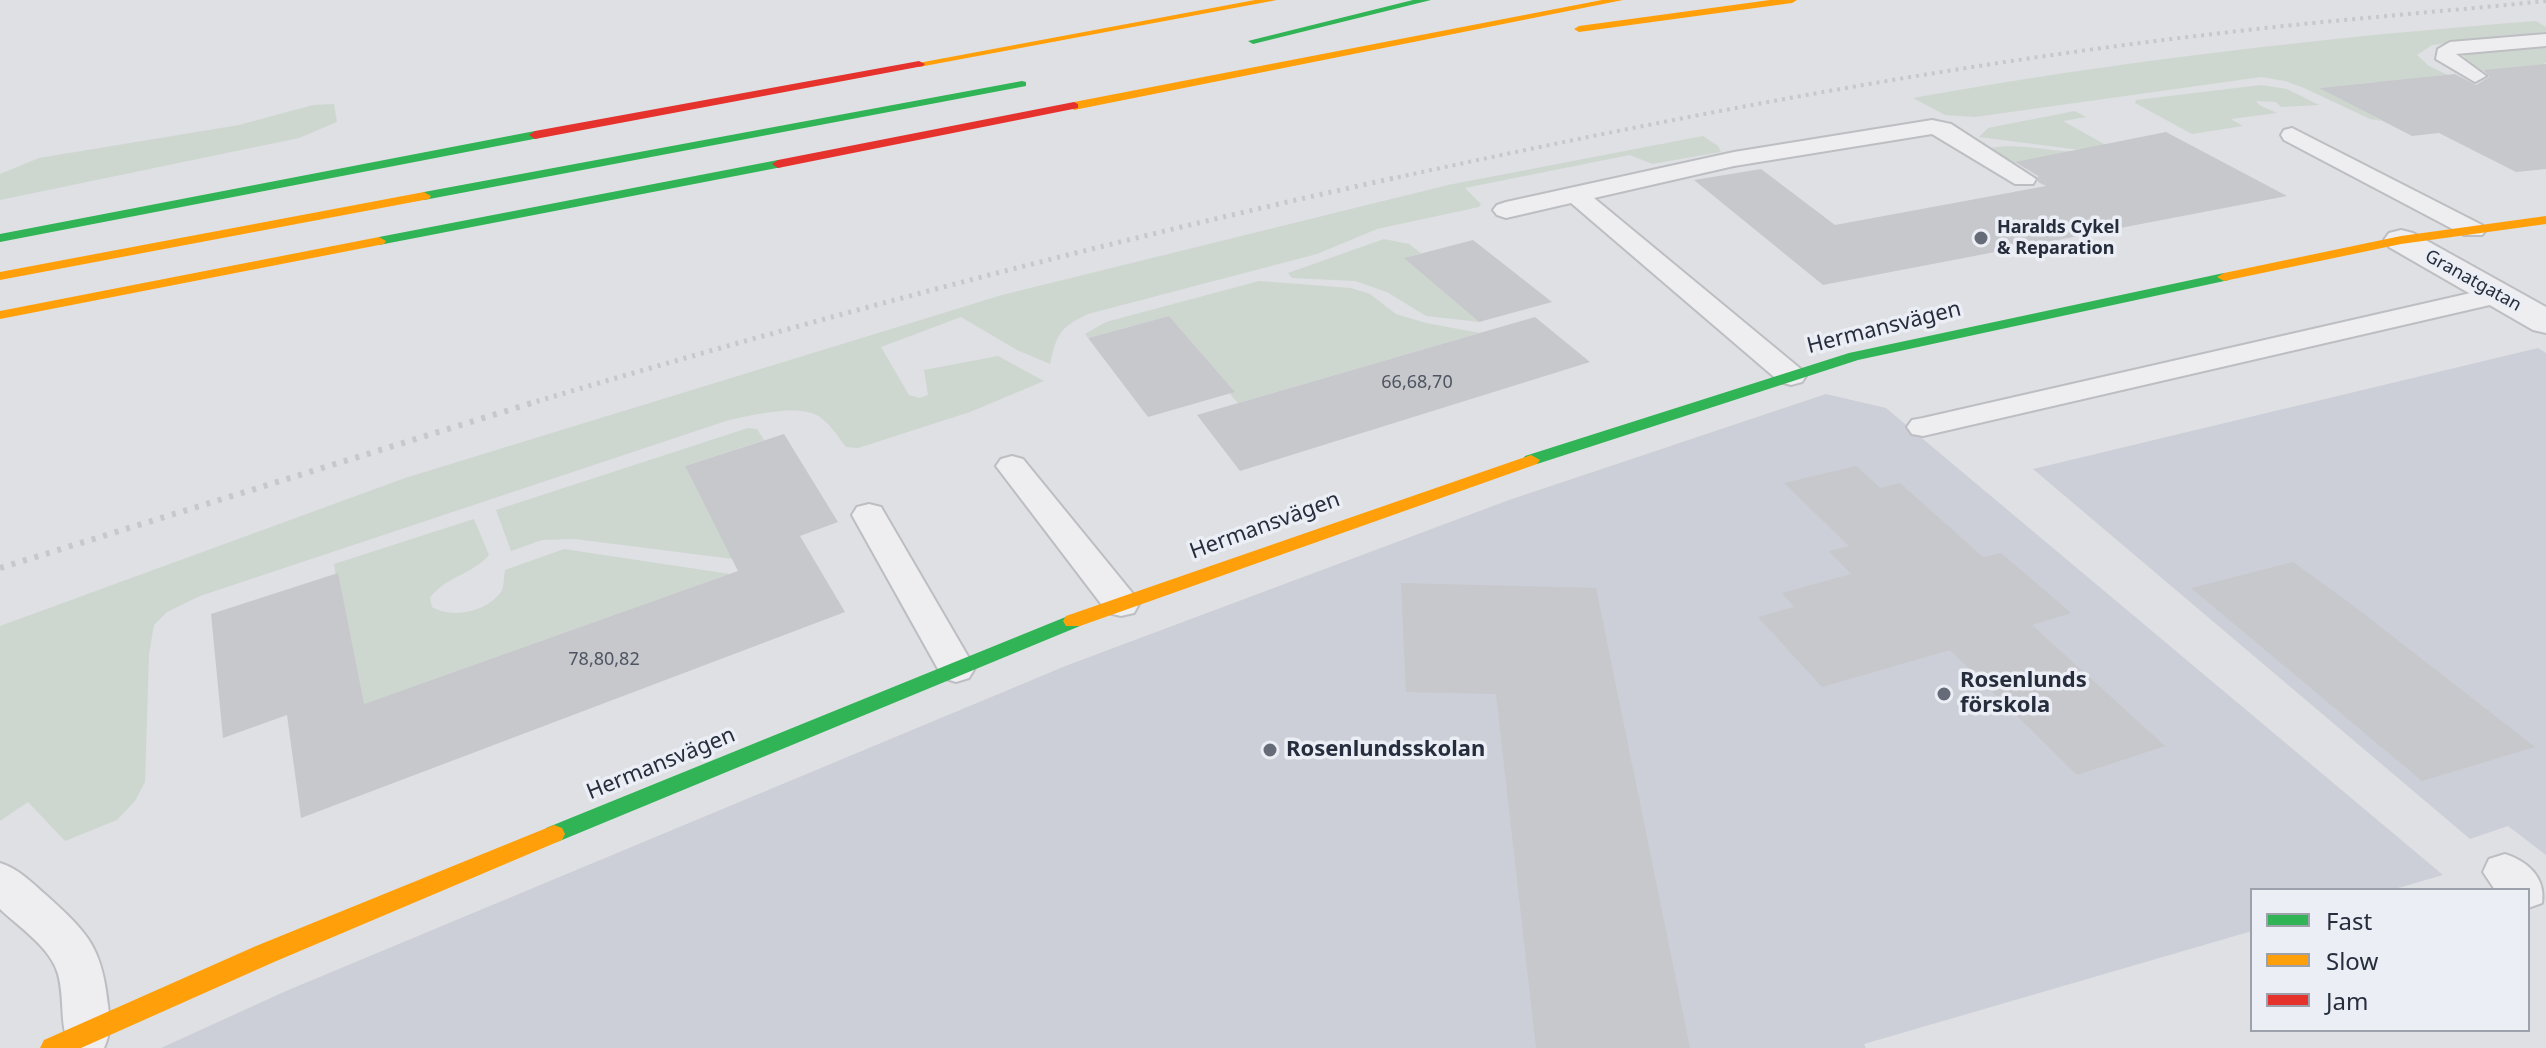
<!DOCTYPE html>
<meta charset="utf-8">
<style>
body{margin:0}
#map{position:relative;width:2546px;height:1048px;overflow:hidden;background:#dee0e4;font-family:"Noto Sans",sans-serif}
canvas{display:block}
.legend{position:absolute;left:2250px;top:888px;width:280px;height:144px;box-sizing:border-box;background:#ebeef4;border:2px solid #9ca1ab;margin:0;padding:10px 14px;list-style:none;font-size:24px;color:#262d3d}
.legend li{display:flex;align-items:center;gap:16px;height:40px}
.legend b{width:40px;border:2px solid #9ca1ab}
</style>
<div id="map">
<canvas width="2546" height="1048"></canvas>
<ul class="legend">
<li><b style="height:10px;background:#30b455"></b>Fast</li>
<li><b style="height:10px;background:#ff9f0a"></b>Slow</li>
<li><b style="height:10px;background:#e5322d"></b>Jam</li>
</ul>
</div>
<script>
const ctx = document.querySelector('canvas').getContext('2d');
ctx.lineJoin = 'round';
function fillPath(path, color) { ctx.fillStyle = color; ctx.fill(path, 'evenodd'); }
function trace(path, color, width, dash) { ctx.strokeStyle = color; ctx.lineWidth = width; ctx.lineCap = dash ? 'butt' : 'round'; ctx.setLineDash(dash || []); ctx.stroke(path); }
function drawText(font, color, halo, rows, align = 'center') {
  ctx.font = font + ' "Noto Sans",sans-serif'; ctx.lineWidth = 7; ctx.setLineDash([]); ctx.textBaseline = 'middle'; ctx.strokeStyle = halo; ctx.fillStyle = color; for (const [text, x, y, turn = 0] of rows) {
    ctx.save(); ctx.translate(x, y); ctx.rotate((+turn || 0) * Math.PI / 180); ctx.textAlign = isNaN(turn) ? turn : align; if (halo) ctx.strokeText(text, 0, 0); ctx.fillText(text, 0, 0); ctx.restore();
  }
}
const built = new Path2D(`
 M 2538,348 L 2546,353 L 2546,855 L 2508,826 L 2470,839 L 2033,469 Z
 M 1826,394 L 1886,408 L 2443,875 L 2391,890 L 2252,890 L 2252,931 L 1864,1044 L 1866,1048 L 161,1048 L 286,991 L 1068,665 L 1509,500 Z`);
const green = new Path2D(`
 M 2536,21 L 2546,27 L 2546,32 L 2432,45 L 2417,55 L 2429,66 L 2454,78 L 2384,86 L 2376,82 L 2320,88 L 2382,121 L 2370,119 L 2304,88 L 2285,81 L 2261,77 L 1975,117 L 1945,115 L 1913,98 C 2119,61 2327,37 2536,21 Z
 M 2546,45 L 2546,63 L 2543,64 L 2546,65 L 2488,74 L 2466,62 L 2463,52 Z
 M 2261,85 L 2287,89 L 2319,105 L 2281,107 L 2276,102 L 2256,101 L 2261,106 L 2277,113 L 2231,119 L 2243,126 L 2192,134 L 2135,103 L 2136,100 Z
 M 334,104 L 337,122 L 299,138 L 0,200 L 0,174 L 39,158 L 239,125 L 313,105 Z
 M 2075,111 L 2086,117 L 2063,121 L 2147,168 L 2035,159 L 2013,163 L 1990,148 C 2024,142 2053,154 2088,151 L 1979,137 L 1988,128 Z
 M 1703,136 L 1718,146 L 1721,152 L 1652,164 L 1630,155 L 1465,188 L 1481,204 L 1479,207 L 1377,229 L 1317,254 L 1088,314 C 1059,328 1057,334 1050,364 L 1017,350 L 961,317 L 881,347 L 909,395 L 920,398 L 928,395 L 924,370 L 998,356 L 1044,381 L 970,412 L 858,448 L 846,447 C 839,438 831,425 821,418 C 803,402 748,416 726,421 L 200,596 L 167,612 L 154,625 L 149,654 L 145,782 L 135,801 L 117,820 L 65,841 L 28,802 L 0,821 L 0,626 L 405,478 L 1002,295 L 1448,185 Z
 M 1384,239 L 1409,244 L 1421,253 L 1405,258 L 1479,322 L 1426,316 L 1387,292 L 1355,281 L 1292,278 L 1288,273 Z
 M 1259,281 L 1351,288 L 1370,294 L 1396,314 L 1426,323 L 1480,333 L 1238,403 L 1230,394 L 1234,391 L 1169,316 L 1088,338 L 1085,334 L 1106,322 Z
 M 748,428 L 757,429 L 764,440 L 685,466 L 733,559 L 575,539 L 542,540 L 511,551 L 496,510 Z
 M 474,519 L 489,555 C 472,575 446,576 430,598 L 432,607 C 452,619 489,612 502,590 C 504,585 504,576 505,570 L 564,549 L 730,574 L 356,707 L 334,564 Z`);
const building = new Path2D(`
 M 2546,64 L 2546,169 L 2516,172 L 2439,133 L 2412,136 L 2319,88 L 2455,74 L 2476,85 L 2489,77 L 2484,70 Z
 M 2166,132 L 2287,196 L 1823,285 L 1694,180 L 1761,169 L 1835,225 L 2046,186 L 2038,182 L 2038,176 L 2015,162 Z
 M 1473,240 L 1552,302 L 1479,322 L 1404,258 Z
 M 1169,316 L 1235,392 L 1148,417 L 1088,338 Z
 M 1535,317 L 1590,362 L 1240,471 L 1197,415 Z
 M 784,434 L 838,522 L 800,536 L 845,612 L 301,818 L 287,715 L 223,738 L 211,614 L 338,573 L 364,704 L 738,571 L 685,466 Z
 M 1856,466 L 1880,488 L 1900,483 L 1983,557 L 2001,553 L 2071,613 L 2032,625 L 2165,746 L 2077,775 L 1950,650 L 1822,687 L 1758,617 L 1794,607 L 1782,593 L 1851,574 L 1829,551 L 1849,546 L 1784,483 Z
 M 2293,562 L 2351,604 L 2535,747 L 2422,781 L 2191,588 Z
 M 1401,583 L 1596,588 L 1690,1048 L 1536,1048 L 1496,694 L 1406,692 Z`);
const lane = new Path2D(`
 M 2546,34 L 2546,46 L 2456,54 L 2486,76 L 2475,82 L 2436,59 L 2438,49 L 2450,42 Z
 M 1932,120 L 1951,124 L 2036,179 L 2033,184 L 2015,184 L 1932,134 L 1734,166 L 1594,198 L 1802,370 L 1806,376 L 1802,382 L 1791,385 L 1780,382 L 1571,203 L 1506,218 L 1497,215 L 1493,210 L 1497,205 L 1506,202 L 1734,152 Z
 M 2292,128 L 2482,225 L 2486,230 L 2482,235 L 2464,235 L 2284,140 L 2281,135 L 2284,130 Z
 M 2497,287 L 2507,289 L 2511,295 L 2507,301 L 1923,436 L 1912,434 L 1907,427 L 1912,420 L 1923,418 Z
 M 1012,456 L 1023,459 L 1134,595 L 1139,604 L 1134,613 L 1121,616 L 1108,613 L 996,466 L 1001,459 Z
 M 869,504 L 881,507 L 969,658 L 975,668 L 969,678 L 956,682 L 943,678 L 852,515 L 857,507 Z
 M 2505,854 C 2527,861 2546,877 2542,903 L 2528,908 L 2528,890 L 2495,890 L 2483,872 L 2489,859 Z
 M 0,863 C 19,869 31,882 46,895 C 88,933 102,947 108,1005 C 110,1022 111,1033 104,1048 L 70,1048 C 59,1024 65,999 58,974 C 51,948 19,927 0,909 Z`);
const street = new Path2D(`
 M 2401,230 L 2413,233 L 2546,307 L 2546,333 L 2533,330 L 2389,247 L 2384,240 L 2389,233 Z`);
const fast = new Path2D(`
 M 1413,0 L 1431,0 L 1253,44 L 1248,41 Z
 M 1022,81 L 1026,82 L 1026,86 L 424,200 L 417,196 L 424,192 Z
 M 535,131 L 541,135 L 539,138 L 0,242 L 0,234 Z
 M 778,160 L 782,161 L 782,167 L 379,245 L 372,241 L 379,237 Z
 M 2224,273 L 2231,277 L 2229,280 L 1858,360 L 1537,464 L 1525,464 L 1522,460 L 1525,456 L 1849,353 Z
 M 1073,614 L 1080,616 L 1083,621 L 1080,626 L 562,840 L 554,843 L 546,840 L 543,834 L 546,828 Z`);
const slow = new Path2D(`
 M 1255,0 L 1277,0 L 919,67 L 913,64 Z
 M 1602,0 L 1623,0 L 1074,110 L 1068,106 L 1074,102 Z
 M 1770,0 L 1797,0 L 1792,3 L 1579,32 L 1574,29 L 1579,26 Z
 M 424,192 L 431,196 L 429,199 L 0,280 L 0,272 Z
 M 2546,216 L 2546,224 L 2401,244 L 2224,281 L 2217,277 L 2224,273 L 2401,236 Z
 M 379,237 L 386,241 L 384,244 L 0,319 L 0,311 Z
 M 1531,455 L 1540,460 L 1537,464 L 1080,626 L 1066,626 L 1063,621 L 1066,616 Z
 M 554,825 L 562,828 L 565,834 L 562,840 L 274,962 L 81,1048 L 40,1048 L 44,1040 L 256,946 Z`);
const jam = new Path2D(`
 M 919,61 L 925,64 L 923,66 L 535,139 L 529,135 L 535,131 Z
 M 1074,102 L 1078,104 L 1078,108 L 778,168 L 772,164 L 778,160 Z`);
const railFar2 = new Path2D(`
 M 1390,179 C 1664,119 1942,65 2222,33 C 2329,20 2438,12 2546,1`);
const railFar1 = new Path2D(`
 M 528,404 C 816,318 1106,241 1399,177`);
const rail = new Path2D(`
 M 0,568 L 535,402`);
const markers = [
 [1981,238,8,"#666c77"],
 [1944,694,8,"#666c77"],
 [1270,750,8,"#666c77"]
];
const farPoinames = [
 ["Haralds Cykel",1997,228],
 ["& Reparation",1997,249]
];
const farStreetnames = [
 ["Granatgatan",2473,281,29]
];
const numberNames = [
 ["66,68,70",1417,383],
 ["78,80,82",604,660]
];
const streetNames = [
 ["Hermansvägen",1884,328,-14],
 ["Hermansvägen",1265,526,-20],
 ["Hermansvägen",661,764,-22]
];
const poiNames = [
 ["Rosenlunds",1960,681],
 ["förskola",1960,706],
 ["Rosenlundsskolan",1286,750]
];
fillPath(built, '#cccfd7');
fillPath(green, '#ced7cf');
fillPath(building, '#c6c8cc');
trace(lane, '#bdbec2', 4);
trace(street, '#bdbec2', 4);
fillPath(lane, '#eeeef1');
fillPath(street, '#eeeef1');
fillPath(fast, '#30b455');
fillPath(slow, '#ff9f0a');
fillPath(jam, '#e5322d');
trace(railFar2, '#c7c8cc', 4, [3, 5]);
trace(railFar1, '#c7c8cc', 5, [3, 6]);
trace(rail, '#c7c8cc', 6, [4, 8]);
for (const [x, y, r, color] of markers) { const dot = new Path2D(); dot.arc(x, y, r, 0, 2 * Math.PI); ctx.fillStyle = color; ctx.fill(dot); trace(dot, '#ebeef4', 3); }
drawText('bold 18px', '#262d3d', '#ebeef4', farPoinames, 'left');
drawText('18px', '#262d3d', '#ebeef4', farStreetnames);
drawText('18px', '#4f5462', null, numberNames);
drawText('22px', '#262d3d', '#ebeef4', streetNames);
drawText('bold 22px', '#262d3d', '#ebeef4', poiNames, 'left');
</script>
